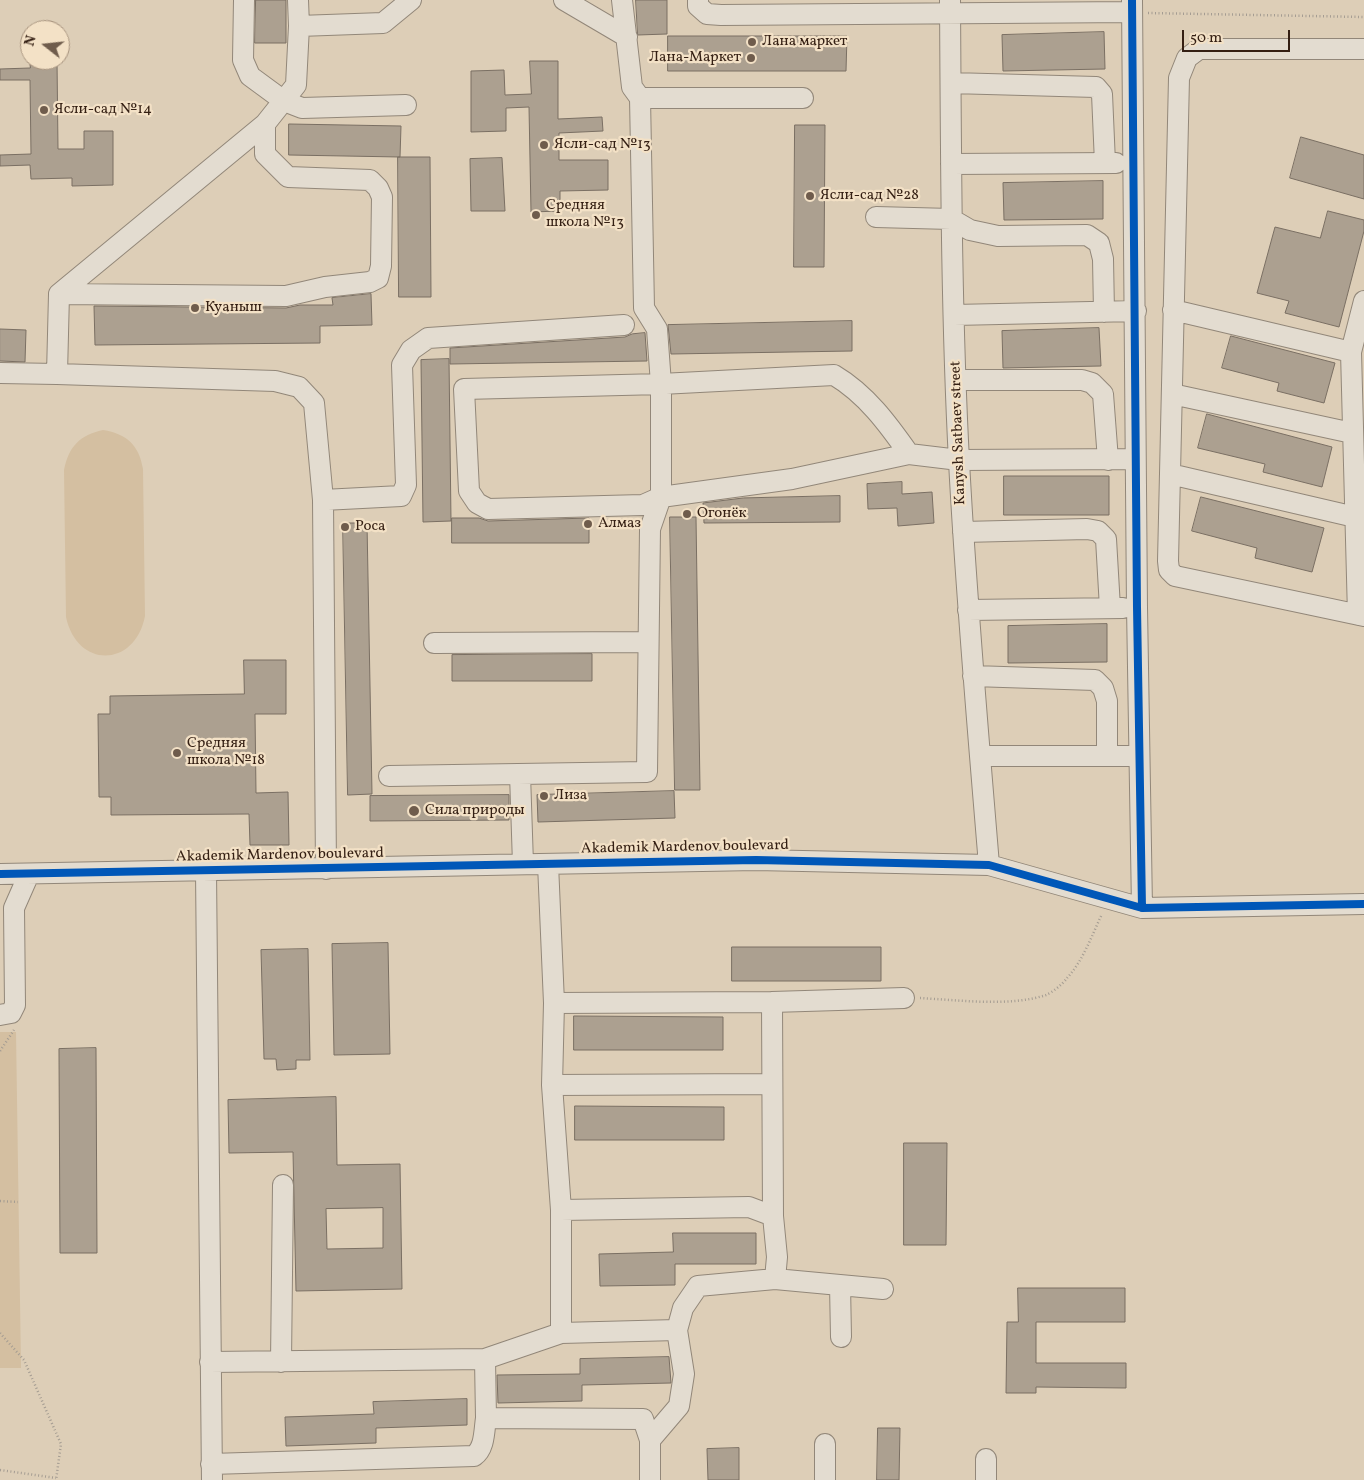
<!DOCTYPE html>
<meta charset="utf-8">
<style>
body{margin:0}
#map{position:relative;width:1364px;height:1480px;overflow:hidden;background:#ddceb7;font-family:Vollkorn,serif}
canvas{display:block}
.north{position:absolute;left:20px;top:20px;width:50px;height:50px;box-sizing:border-box;background:#f3e1c6;border:1px solid #a7937e;border-radius:50%;rotate:286deg;font-size:14px;font-weight:700;line-height:20px;text-align:center;color:#341f13}
.north::after{content:'';display:block;margin:auto;width:18px;height:22px;background:#6f5c4c;clip-path:polygon(50% 0,100% 100%,50% 72%,0 100%)}
.scale{position:absolute;left:1182px;top:30px;width:108px;height:22px;box-sizing:border-box;border:2px solid #341f13;border-top:0;padding-left:6px;font-size:15px;line-height:18px;white-space:nowrap;color:#341f13;-webkit-text-stroke:4px #f3e1c6;paint-order:stroke}
</style>
<div id="map">
<canvas width="1364" height="1480"></canvas>
<div class="north">N</div>
<div class="scale">50 m</div>
</div>
<script>
const ctx = document.querySelector('canvas').getContext('2d');
ctx.lineJoin = 'round';
function fillPath(path, color) { ctx.fillStyle = color; ctx.fill(path, 'evenodd'); }
function trace(path, color, width, dash) { ctx.strokeStyle = color; ctx.lineWidth = width; ctx.lineCap = dash ? 'butt' : 'round'; ctx.setLineDash(dash || []); ctx.stroke(path); }
function drawText(font, color, halo, rows, align = 'center') {
  ctx.font = font + ' Vollkorn,serif'; ctx.lineWidth = 4.5; ctx.setLineDash([]); ctx.textBaseline = 'middle'; ctx.strokeStyle = halo; ctx.fillStyle = color; for (const [text, x, y, turn = 0] of rows) {
    ctx.save(); ctx.translate(x, y); ctx.rotate((+turn || 0) * Math.PI / 180); ctx.textAlign = isNaN(turn) ? turn : align; if (halo) ctx.strokeText(text, 0, 0); ctx.fillText(text, 0, 0); ctx.restore();
  }
}
const green = new Path2D(`
 M 103,430 C 127,434 139,445 143,469 L 145,616 C 135,668 77,669 66,617 L 64,470 C 69,446 80,435 103,430 Z
 M 0,1032 L 16,1032 L 21,1368 L 0,1368 Z`);
const building = new Path2D(`
 M 256,0 L 286,0 L 286,43 L 255,43 Z
 M 636,0 L 667,0 L 667,34 L 638,35 Z
 M 1104,32 L 1105,69 L 1003,71 L 1002,35 Z
 M 668,36 L 847,36 L 846,71 L 668,71 Z
 M 30,60 L 57,60 L 58,149 L 84,149 L 84,131 L 113,131 L 113,185 L 72,186 L 72,178 L 31,179 L 30,165 L 0,166 L 0,155 L 31,154 L 30,80 L 0,80 L 0,69 L 30,68 Z
 M 530,61 L 558,61 L 558,119 L 602,117 L 603,131 L 559,133 L 559,160 L 608,160 L 608,190 L 560,191 L 560,211 L 531,212 L 529,107 L 506,108 L 506,131 L 471,132 L 471,71 L 504,70 L 505,95 L 531,94 Z
 M 289,124 L 401,126 L 400,157 L 289,155 Z
 M 795,125 L 825,125 L 824,267 L 794,267 Z
 M 1301,137 L 1364,155 L 1364,199 L 1290,178 Z
 M 398,157 L 430,157 L 431,297 L 399,297 Z
 M 502,158 L 505,211 L 471,211 L 470,159 Z
 M 1103,181 L 1103,219 L 1004,220 L 1003,183 Z
 M 1328,211 L 1364,220 L 1364,231 L 1339,327 L 1285,313 L 1289,301 L 1257,293 L 1275,227 L 1320,238 Z
 M 371,294 L 372,325 L 320,326 L 320,343 L 95,345 L 94,306 L 286,308 L 300,305 L 333,305 L 332,298 Z
 M 852,321 L 852,351 L 671,354 L 668,325 Z
 M 1099,328 L 1101,366 L 1003,368 L 1002,331 Z
 M 0,329 L 26,330 L 25,362 L 0,361 Z
 M 645,333 L 647,361 L 450,364 L 450,348 L 625,337 L 632,334 Z
 M 1231,336 L 1335,363 L 1324,403 L 1277,391 L 1279,383 L 1222,368 Z
 M 449,359 L 451,521 L 423,522 L 421,360 Z
 M 1207,414 L 1332,447 L 1322,487 L 1263,472 L 1265,464 L 1198,448 Z
 M 1004,476 L 1109,476 L 1109,515 L 1004,515 Z
 M 902,482 L 902,494 L 932,492 L 934,523 L 898,526 L 897,508 L 868,509 L 867,484 Z
 M 840,496 L 840,522 L 704,523 L 703,503 L 743,498 Z
 M 1201,497 L 1324,528 L 1312,572 L 1255,558 L 1257,548 L 1192,531 Z
 M 670,517 L 696,517 L 700,790 L 675,790 Z
 M 452,518 L 479,518 L 488,521 L 589,518 L 589,543 L 452,543 Z
 M 343,523 L 367,523 L 372,794 L 348,795 Z
 M 1107,624 L 1107,662 L 1008,663 L 1008,626 Z
 M 592,654 L 592,681 L 452,681 L 452,655 Z
 M 244,660 L 286,660 L 286,714 L 255,714 L 256,793 L 288,792 L 289,845 L 250,845 L 249,814 L 111,815 L 111,797 L 99,797 L 98,714 L 110,714 L 110,696 L 244,694 Z
 M 674,791 L 675,818 L 538,822 L 537,795 Z
 M 509,795 L 509,820 L 370,821 L 370,796 Z
 M 388,943 L 390,1054 L 334,1055 L 332,944 Z
 M 732,947 L 881,947 L 881,981 L 732,981 Z
 M 308,949 L 310,1060 L 296,1060 L 296,1069 L 277,1070 L 276,1059 L 264,1059 L 261,950 Z
 M 574,1016 L 723,1017 L 723,1050 L 574,1050 Z
 M 96,1048 L 97,1253 L 60,1253 L 59,1049 Z
 M 336,1097 L 337,1165 L 400,1164 L 402,1289 L 296,1291 L 293,1152 L 229,1153 L 228,1100 ZM 383,1208 L 383,1248 L 327,1249 L 326,1209 Z
 M 575,1106 L 724,1107 L 724,1140 L 575,1140 Z
 M 904,1143 L 947,1143 L 946,1245 L 904,1245 Z
 M 673,1233 L 756,1233 L 756,1264 L 675,1264 L 675,1285 L 600,1286 L 599,1254 L 673,1252 Z
 M 1018,1288 L 1125,1288 L 1125,1322 L 1036,1322 L 1036,1363 L 1126,1363 L 1126,1388 L 1036,1387 L 1036,1393 L 1006,1393 L 1007,1322 L 1018,1322 Z
 M 669,1357 L 671,1383 L 582,1385 L 582,1401 L 498,1403 L 497,1375 L 580,1374 L 580,1359 Z
 M 467,1399 L 467,1425 L 376,1428 L 376,1443 L 286,1446 L 285,1417 L 374,1414 L 373,1402 Z
 M 878,1428 L 900,1428 L 899,1480 L 877,1480 Z
 M 739,1448 L 739,1480 L 708,1480 L 707,1449 Z`);
const path = new Path2D(`
 M 1148,13 L 1364,17
 M 920,998 C 958,1000 1010,1007 1046,995 C 1053,992 1063,984 1067,978 C 1083,961 1092,935 1102,914
 M 0,1051 L 14,1030
 M 0,1201 L 18,1202
 M 0,1333 L 24,1360 L 61,1444 L 56,1480
 M 0,1470 L 56,1478`);
const minor = new Path2D(`
 M 244,0 L 243,60 L 250,76 L 284,101 L 302,108 L 406,105
 M 298,0 L 299,26 L 383,23 L 411,0
 M 564,0 L 627,37
 M 622,0 L 632,87 L 640,98 L 803,98
 M 698,0 L 698,6 L 707,14 L 721,15 L 1132,12
 M 950,0 C 951,154 951,308 959,461 C 966,596 978,731 989,865
 M 1132,0 L 1137,607 L 1142,908
 M 1364,49 L 1199,49 L 1187,58 L 1179,78 L 1168,561 L 1169,570 L 1175,576 L 1364,616
 M 951,83 L 1096,87 L 1102,94 L 1105,163
 M 640,98 L 644,308 L 657,329 L 661,384 L 661,497 L 643,505 L 488,509 L 477,503 L 469,491 L 464,389 L 661,384 L 834,375 C 866,394 888,424 909,454
 M 265,124 L 265,154 L 288,177 L 370,180 L 378,188 L 382,197 L 381,266 L 378,278 L 370,282 L 325,287 L 286,296 L 59,294 L 265,124 L 296,85 L 299,26
 M 951,164 L 1116,163
 M 876,217 L 951,219 L 970,230 L 998,236 L 1087,235 L 1099,243 L 1103,259 L 1104,312
 M 1173,310 L 1351,352
 M 954,315 L 1136,311
 M 0,373 L 57,374 L 59,294
 M 57,374 L 275,381 L 299,387 L 314,403 L 323,500
 M 956,380 L 1082,380 L 1092,383 L 1103,394 L 1108,460
 M 1172,394 L 1352,433
 M 1170,474 L 1355,517
 M 963,532 L 1087,529 L 1098,531 L 1106,539 L 1110,608
 M 968,610 L 1123,608
 M 1358,615 L 1351,352 L 1364,301
 M 434,643 L 647,642
 M 973,676 L 1095,680 L 1103,688 L 1107,701 L 1107,756
 M 980,756 L 1139,756
 M 520,774 L 523,864
 M 389,776 L 647,772 L 650,529 L 661,497 L 792,479 L 909,454 L 959,460 L 1135,459
 M 548,864 L 554,1003 L 552,1085 L 561,1210
 M 326,869 L 323,500 L 401,496 L 406,485 L 402,365 L 411,350 L 428,338 L 624,325
 M 206,871 L 212,1480
 M 0,874 L 756,860 L 989,865 L 1142,908 L 1364,904
 M 772,1002 L 904,998
 M 554,1003 L 772,1002 L 773,1216
 M 0,1015 L 11,1013 L 15,1005 L 14,908 L 29,874
 M 552,1085 L 771,1084
 M 775,1279 L 883,1289
 M 840,1285 L 841,1337
 M 561,1333 L 485,1359 L 486,1418 L 643,1419 L 650,1440
 M 210,1362 L 485,1359
 M 281,1362 L 283,1185
 M 986,1459 L 986,1480
 M 211,1464 L 474,1456 C 485,1448 484,1431 486,1418
 M 650,1480 L 650,1440 L 679,1406 L 684,1374 L 677,1330 L 683,1308 L 698,1286 L 775,1279 L 777,1257 L 773,1216 L 749,1207 L 561,1210 L 561,1333 L 677,1330
 M 825,1480 L 825,1444`);
const cycleway = new Path2D(`
 M 1132,0 L 1137,607 L 1142,908
 M 0,874 L 756,860 L 989,865 L 1142,908 L 1364,904`);
const markers = [
 [752,42,5,"#6f5c4c"],
 [751,58,5,"#6f5c4c"],
 [44,110,5,"#6f5c4c"],
 [544,145,5,"#6f5c4c"],
 [810,196,5,"#6f5c4c"],
 [536,215,5,"#6f5c4c"],
 [195,308,5,"#6f5c4c"],
 [687,514,5,"#6f5c4c"],
 [588,524,5,"#6f5c4c"],
 [345,527,5,"#6f5c4c"],
 [177,753,5,"#6f5c4c"],
 [544,796,5,"#6f5c4c"],
 [414,811,6,"#6f5c4c"]
];
const poiNames = [
 ["Лана маркет",762,42],
 ["Лана-Маркет",741,58,"right"],
 ["Ясли-сад №14",54,110],
 ["Ясли-сад №13",554,145],
 ["Ясли-сад №28",820,196],
 ["Средняя",546,206],
 ["школа №13",546,223],
 ["Куаныш",205,308],
 ["Огонёк",697,514],
 ["Алмаз",598,524],
 ["Роса",355,527],
 ["Средняя",187,744],
 ["школа №18",187,761],
 ["Лиза",554,796],
 ["Сила природы",425,811]
];
const streetNames = [
 ["Kanysh Satbaev street",959,433,-92],
 ["Akademik Mardenov boulevard",685,848,-1],
 ["Akademik Mardenov boulevard",280,856,-1]
];
fillPath(green, '#d4bfa1');
fillPath(building, '#aca090');
trace(building, '#7a6f63', 1);
trace(minor, '#928779', 22);
trace(path, '#a49c92', 2.5, [1, 2.5]);
trace(minor, '#e3dcd0', 20);
trace(cycleway, '#0057b8', 8);
for (const [x, y, r, color] of markers) { const dot = new Path2D(); dot.arc(x, y, r, 0, 2 * Math.PI); ctx.fillStyle = color; ctx.fill(dot); trace(dot, '#f3e1c6', 2); }
drawText('15px', '#341f13', '#f3e1c6', poiNames, 'left');
drawText('15px', '#341f13', '#f3e1c6', streetNames);
</script>
